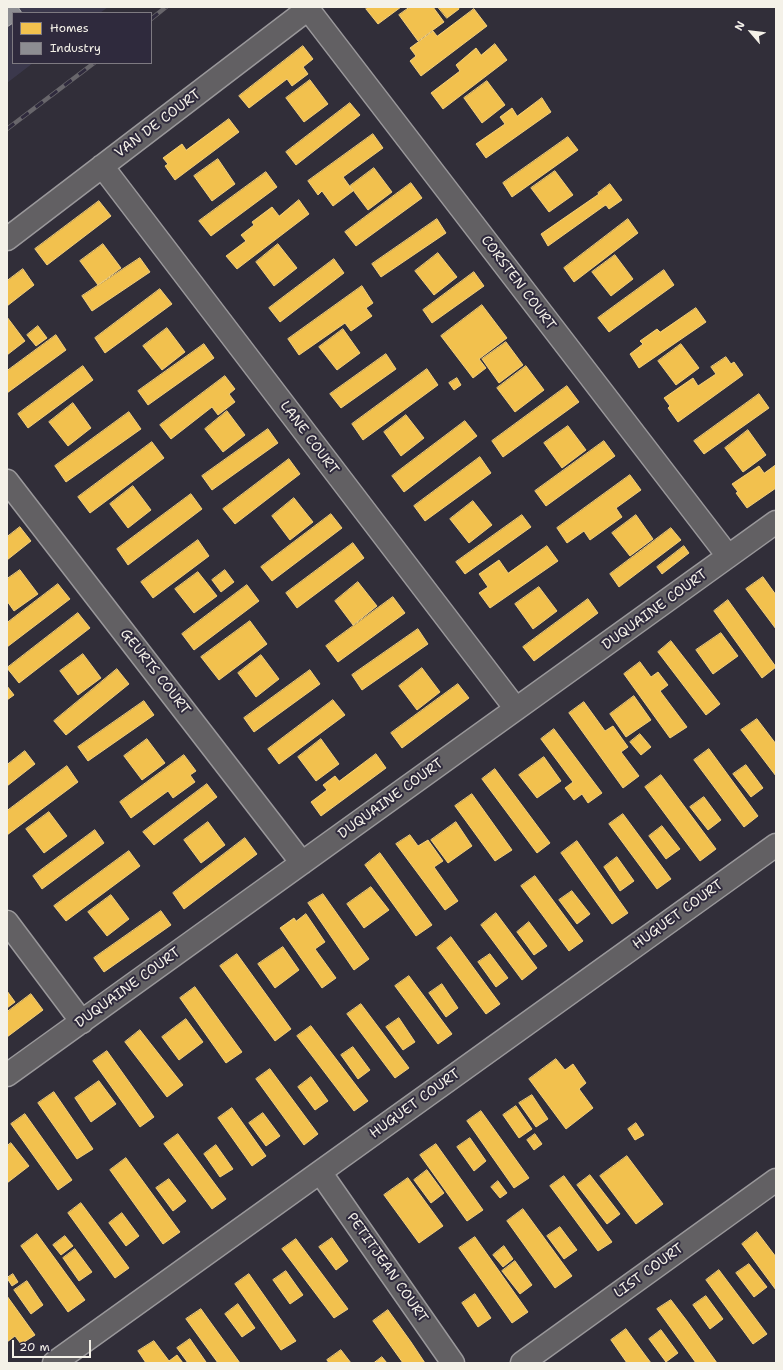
<!DOCTYPE html>
<style>
body{margin:0}
#map{position:relative;width:783px;height:1370px;overflow:hidden;background:#312e39;font-family:"Shantell Sans",sans-serif}
canvas{display:block}
.frame{position:absolute;inset:0;border:8px solid #f4f1e8;pointer-events:none}
.legend{position:absolute;left:12px;top:12px;width:140px;height:52px;box-sizing:border-box;background:#2f2a3d;border:1px solid #7e7a81;margin:0;padding:5px 7px;list-style:none;font-size:12px;color:#f4f1e8}
.legend li{display:flex;align-items:center;gap:8px;height:20px}
.legend b{width:20px;border:1px solid #7e7a81}
.north{position:absolute;left:731px;top:12px;width:40px;height:40px;-webkit-text-stroke:3px #2f2a3d;paint-order:stroke;rotate:298deg;font-size:11px;font-weight:700;line-height:16px;text-align:center;color:#f4f1e8}
.north::after{content:'';display:block;margin:auto;width:14px;height:18px;background:#f4f1e8;clip-path:polygon(50% 0,100% 100%,50% 72%,0 100%)}
.scale{position:absolute;left:12px;top:1340px;width:79px;height:18px;box-sizing:border-box;border:2px solid #f4f1e8;border-top:0;padding-left:5px;font-size:12px;line-height:14px;white-space:nowrap;color:#f4f1e8;-webkit-text-stroke:3px #2f2a3d;paint-order:stroke}
</style>
<div id="map">
<canvas width="783" height="1370"></canvas>
<div class="frame"></div>
<ul class="legend">
<li><b style="height:11px;background:#f2c14e"></b>Homes</li>
<li><b style="height:11px;background:#8d8d92"></b>Industry</li>
</ul>
<div class="north">N</div>
<div class="scale">20 m</div>
</div>
<script>
const ctx = document.querySelector('canvas').getContext('2d');
ctx.lineJoin = 'round';
function fillPath(path, color) { ctx.fillStyle = color; ctx.fill(path, 'evenodd'); }
function trace(path, color, width, dash) { ctx.strokeStyle = color; ctx.lineWidth = width; ctx.lineCap = dash ? 'butt' : 'round'; ctx.setLineDash(dash || []); ctx.stroke(path); }
function drawText(font, color, halo, rows, align = 'center') {
  ctx.font = font + ' "Shantell Sans",sans-serif'; ctx.lineWidth = 4; ctx.setLineDash([]); ctx.textBaseline = 'middle'; ctx.strokeStyle = halo; ctx.fillStyle = color; for (const [text, x, y, turn = 0] of rows) {
    ctx.save(); ctx.translate(x, y); ctx.rotate((+turn || 0) * Math.PI / 180); ctx.textAlign = isNaN(turn) ? turn : align; if (halo) ctx.strokeText(text, 0, 0); ctx.fillText(text, 0, 0); ctx.restore();
  }
}
const built = new Path2D(`
 M 7,7 L 108,7 L 100,13 L 13,13 L 13,63 L 33,63 L 7,83 Z`);
const homes = new Path2D(`
 M 368,7 L 401,7 L 378,24 L 366,9 Z
 M 410,7 L 433,7 L 444,22 L 418,41 L 399,15 Z
 M 438,7 L 458,7 L 459,9 L 447,18 Z
 M 474,9 L 487,26 L 421,76 L 410,61 L 416,56 L 410,48 L 433,31 L 437,36 Z
 M 495,44 L 507,60 L 443,109 L 431,93 L 460,71 L 456,65 L 476,48 L 481,55 Z
 M 303,46 L 313,59 L 303,67 L 308,74 L 292,86 L 287,79 L 249,108 L 239,96 Z
 M 310,80 L 328,104 L 304,122 L 286,98 Z
 M 487,81 L 505,105 L 482,123 L 464,98 Z
 M 542,98 L 551,112 L 486,158 L 476,144 L 505,124 L 500,117 L 512,108 L 517,116 Z
 M 350,103 L 360,115 L 296,165 L 286,152 Z
 M 229,119 L 239,132 L 175,180 L 165,166 L 168,164 L 163,158 L 182,144 L 186,150 Z
 M 373,134 L 383,148 L 343,177 L 353,191 L 333,206 L 322,191 L 318,195 L 308,181 Z
 M 568,137 L 578,150 L 512,197 L 503,183 Z
 M 218,159 L 235,184 L 212,201 L 194,176 Z
 M 374,168 L 392,192 L 368,210 L 350,186 Z
 M 555,171 L 573,195 L 549,212 L 531,188 Z
 M 266,172 L 277,187 L 211,236 L 199,221 Z
 M 411,183 L 422,198 L 356,246 L 345,232 Z
 M 610,184 L 622,200 L 609,209 L 606,205 L 604,206 L 548,246 L 541,234 L 599,194 L 598,193 Z
 M 299,200 L 309,214 L 237,269 L 226,256 L 246,241 L 241,235 L 254,225 L 252,222 L 272,207 L 279,216 Z
 M 99,201 L 111,216 L 47,265 L 35,249 Z
 M 437,219 L 446,233 L 381,277 L 372,264 Z
 M 628,219 L 638,233 L 574,282 L 564,268 Z
 M 103,244 L 121,268 L 98,285 L 80,261 Z
 M 278,244 L 297,268 L 274,286 L 256,262 Z
 M 438,253 L 457,277 L 434,295 L 415,271 Z
 M 615,255 L 633,279 L 611,296 L 592,272 Z
 M 140,258 L 150,272 L 92,311 L 82,296 Z
 M 334,259 L 344,273 L 280,322 L 269,308 Z
 M 23,269 L 34,285 L 7,306 L 7,281 Z
 M 664,270 L 674,285 L 609,332 L 598,318 Z
 M 474,272 L 484,286 L 432,323 L 423,310 Z
 M 362,286 L 373,303 L 366,308 L 372,316 L 351,331 L 345,323 L 299,355 L 288,339 Z
 M 160,289 L 172,304 L 105,353 L 95,338 Z
 M 482,305 L 507,338 L 479,359 L 486,368 L 473,378 L 441,336 Z
 M 696,308 L 706,322 L 639,368 L 630,354 L 643,344 L 640,341 L 657,329 L 660,332 Z
 M 7,317 L 25,341 L 7,355 Z
 M 38,326 L 47,338 L 36,346 L 27,335 Z
 M 167,328 L 185,352 L 162,370 L 143,346 Z
 M 343,329 L 360,353 L 337,370 L 319,347 Z
 M 56,335 L 66,350 L 7,393 L 7,371 Z
 M 506,342 L 523,365 L 499,383 L 482,359 Z
 M 204,344 L 214,358 L 148,405 L 138,391 Z
 M 681,344 L 699,368 L 676,385 L 658,361 Z
 M 386,354 L 396,369 L 341,408 L 330,394 Z
 M 726,357 L 731,364 L 734,362 L 743,375 L 678,422 L 668,408 L 670,406 L 664,398 L 693,378 L 698,386 L 716,374 L 711,367 Z
 M 83,366 L 93,380 L 28,428 L 18,414 Z
 M 526,366 L 544,390 L 515,412 L 497,388 Z
 M 427,369 L 438,385 L 363,440 L 352,424 Z
 M 225,376 L 235,389 L 229,394 L 235,402 L 218,415 L 212,407 L 171,439 L 160,425 Z
 M 457,378 L 461,385 L 454,390 L 449,383 Z
 M 567,386 L 579,402 L 503,457 L 492,441 Z
 M 759,394 L 769,408 L 704,454 L 694,441 Z
 M 73,403 L 91,428 L 68,446 L 49,422 Z
 M 227,411 L 245,435 L 223,452 L 205,429 Z
 M 129,412 L 141,429 L 66,482 L 55,466 Z
 M 406,415 L 424,438 L 401,456 L 384,432 Z
 M 465,421 L 477,436 L 404,492 L 392,476 Z
 M 568,426 L 586,450 L 562,468 L 544,443 Z
 M 268,429 L 278,443 L 212,490 L 202,476 Z
 M 748,430 L 766,455 L 743,472 L 725,448 Z
 M 604,441 L 615,456 L 546,506 L 535,491 Z
 M 152,442 L 164,458 L 90,513 L 78,497 Z
 M 480,457 L 491,473 L 425,521 L 414,506 Z
 M 289,459 L 300,474 L 235,524 L 223,509 Z
 M 776,465 L 776,488 L 747,508 L 736,493 L 738,492 L 732,484 L 759,466 L 764,473 Z
 M 630,475 L 641,490 L 616,508 L 622,517 L 590,540 L 584,531 L 567,543 L 557,528 Z
 M 133,486 L 151,510 L 128,528 L 110,504 Z
 M 191,494 L 202,509 L 128,565 L 117,549 Z
 M 294,498 L 313,522 L 290,540 L 272,516 Z
 M 473,501 L 492,525 L 469,543 L 450,519 Z
 M 331,514 L 342,528 L 272,581 L 261,567 Z
 M 522,515 L 531,527 L 465,574 L 456,562 Z
 M 636,515 L 653,539 L 630,556 L 612,533 Z
 M 20,527 L 31,541 L 7,560 L 7,537 Z
 M 671,528 L 681,540 L 619,587 L 610,574 Z
 M 198,540 L 209,556 L 153,598 L 141,582 Z
 M 353,543 L 364,558 L 297,608 L 286,593 Z
 M 547,546 L 558,561 L 490,608 L 479,593 L 488,587 L 479,574 L 499,560 L 508,573 Z
 M 684,546 L 689,553 L 662,574 L 657,567 Z
 M 20,570 L 38,594 L 14,611 L 7,601 L 7,579 Z
 M 225,570 L 234,582 L 221,592 L 212,580 Z
 M 198,572 L 217,596 L 194,613 L 175,589 Z
 M 763,577 L 776,595 L 776,629 L 746,589 Z
 M 358,582 L 377,606 L 353,625 L 335,601 Z
 M 58,584 L 70,599 L 7,647 L 7,623 Z
 M 247,585 L 259,601 L 194,650 L 182,634 Z
 M 539,587 L 557,611 L 533,629 L 515,604 Z
 M 393,597 L 405,613 L 338,662 L 326,646 Z
 M 588,599 L 598,613 L 534,661 L 523,647 Z
 M 728,600 L 776,667 L 762,678 L 714,611 Z
 M 78,613 L 90,628 L 19,683 L 7,668 Z
 M 250,621 L 267,644 L 219,680 L 201,657 Z
 M 418,629 L 428,644 L 362,690 L 352,675 Z
 M 721,633 L 738,656 L 713,674 L 696,650 Z
 M 671,641 L 720,704 L 706,715 L 658,652 Z
 M 83,654 L 101,678 L 78,695 L 60,671 Z
 M 261,655 L 279,679 L 256,697 L 238,673 Z
 M 640,662 L 651,677 L 658,672 L 668,685 L 660,691 L 687,727 L 670,738 L 624,674 Z
 M 422,668 L 440,692 L 417,710 L 399,686 Z
 M 117,669 L 129,684 L 66,735 L 54,721 Z
 M 310,670 L 320,684 L 254,732 L 244,718 Z
 M 458,684 L 469,698 L 402,748 L 391,733 Z
 M 7,686 L 14,695 L 7,700 Z
 M 634,696 L 651,720 L 626,737 L 610,714 Z
 M 333,700 L 345,715 L 279,764 L 268,749 Z
 M 144,701 L 154,715 L 88,761 L 78,747 Z
 M 584,702 L 605,731 L 613,726 L 628,747 L 621,752 L 639,776 L 623,788 L 569,713 Z
 M 757,719 L 776,744 L 776,776 L 741,730 Z
 M 554,729 L 602,793 L 588,803 L 582,794 L 574,800 L 565,788 L 573,782 L 541,739 Z
 M 640,734 L 651,747 L 641,755 L 630,742 Z
 M 147,739 L 165,763 L 142,780 L 124,756 Z
 M 321,739 L 339,764 L 316,781 L 298,757 Z
 M 709,749 L 758,816 L 744,827 L 694,760 Z
 M 25,751 L 35,764 L 7,786 L 7,765 Z
 M 376,754 L 386,768 L 321,816 L 311,802 L 327,790 L 323,785 L 335,776 L 339,781 Z
 M 184,755 L 196,771 L 190,775 L 195,782 L 173,798 L 168,791 L 131,818 L 120,802 Z
 M 544,757 L 561,781 L 537,798 L 519,775 Z
 M 746,765 L 763,788 L 751,797 L 733,774 Z
 M 67,766 L 78,782 L 7,835 L 7,811 Z
 M 495,769 L 550,843 L 537,853 L 482,779 Z
 M 661,775 L 716,849 L 700,861 L 645,787 Z
 M 207,784 L 217,797 L 154,845 L 143,832 Z
 M 472,794 L 512,850 L 495,861 L 455,806 Z
 M 704,797 L 721,820 L 708,830 L 690,807 Z
 M 49,812 L 67,836 L 44,853 L 26,829 Z
 M 623,814 L 671,879 L 657,889 L 609,824 Z
 M 208,822 L 225,845 L 201,863 L 184,840 Z
 M 456,822 L 472,846 L 448,863 L 431,840 Z
 M 662,826 L 680,849 L 666,859 L 649,836 Z
 M 95,830 L 104,843 L 42,889 L 33,876 Z
 M 410,835 L 418,846 L 428,840 L 443,861 L 434,867 L 458,901 L 445,910 L 396,844 Z
 M 245,838 L 257,854 L 184,909 L 173,893 Z
 M 577,841 L 628,913 L 612,924 L 561,853 Z
 M 129,851 L 140,866 L 66,921 L 54,906 Z
 M 380,853 L 432,925 L 416,936 L 365,865 Z
 M 617,857 L 634,881 L 620,891 L 604,867 Z
 M 535,876 L 583,941 L 569,951 L 521,886 Z
 M 371,887 L 389,910 L 364,928 L 347,904 Z
 M 572,891 L 590,914 L 577,924 L 559,900 Z
 M 323,894 L 369,959 L 354,970 L 308,903 Z
 M 111,895 L 129,919 L 107,936 L 88,912 Z
 M 161,911 L 171,925 L 104,972 L 94,958 Z
 M 496,913 L 537,968 L 522,980 L 481,925 Z
 M 306,914 L 325,942 L 315,949 L 336,978 L 322,988 L 280,928 L 294,918 L 296,921 Z
 M 529,922 L 547,946 L 534,955 L 517,932 Z
 M 451,937 L 500,1004 L 486,1014 L 437,948 Z
 M 283,947 L 299,970 L 275,988 L 258,964 Z
 M 237,954 L 291,1029 L 275,1041 L 220,966 Z
 M 490,954 L 508,978 L 496,987 L 478,962 Z
 M 409,976 L 452,1034 L 438,1044 L 395,986 Z
 M 442,984 L 458,1008 L 446,1017 L 429,993 Z
 M 195,987 L 242,1052 L 226,1063 L 180,998 Z
 M 7,991 L 15,1002 L 7,1008 Z
 M 31,994 L 43,1010 L 7,1037 L 7,1012 Z
 M 361,1004 L 409,1068 L 395,1078 L 347,1014 Z
 M 399,1018 L 415,1042 L 403,1050 L 386,1027 Z
 M 186,1019 L 203,1042 L 179,1060 L 162,1037 Z
 M 311,1026 L 368,1101 L 354,1111 L 297,1036 Z
 M 140,1030 L 183,1085 L 167,1097 L 125,1042 Z
 M 353,1047 L 370,1070 L 358,1079 L 341,1055 Z
 M 107,1051 L 154,1117 L 140,1127 L 93,1061 Z
 M 556,1059 L 565,1070 L 573,1064 L 586,1083 L 579,1089 L 593,1108 L 566,1129 L 529,1079 Z
 M 270,1069 L 318,1134 L 304,1145 L 256,1079 Z
 M 311,1077 L 328,1101 L 315,1110 L 298,1087 Z
 M 99,1081 L 116,1104 L 91,1122 L 75,1098 Z
 M 54,1092 L 93,1149 L 77,1159 L 38,1103 Z
 M 532,1095 L 548,1119 L 536,1127 L 519,1103 Z
 M 516,1106 L 532,1129 L 519,1138 L 503,1115 Z
 M 232,1108 L 266,1156 L 252,1166 L 218,1118 Z
 M 481,1111 L 529,1178 L 514,1188 L 467,1121 Z
 M 263,1113 L 280,1136 L 266,1146 L 249,1123 Z
 M 25,1114 L 72,1180 L 58,1190 L 11,1124 Z
 M 636,1123 L 644,1135 L 635,1140 L 628,1129 Z
 M 178,1134 L 226,1199 L 212,1209 L 164,1144 Z
 M 535,1134 L 542,1144 L 534,1150 L 527,1140 Z
 M 470,1138 L 486,1161 L 474,1171 L 457,1147 Z
 M 11,1143 L 29,1166 L 7,1183 L 7,1146 Z
 M 436,1144 L 483,1210 L 467,1221 L 420,1155 Z
 M 216,1145 L 233,1169 L 220,1177 L 204,1154 Z
 M 627,1156 L 663,1204 L 636,1224 L 600,1176 Z
 M 126,1158 L 180,1232 L 163,1244 L 110,1170 Z
 M 427,1170 L 444,1193 L 431,1203 L 414,1180 Z
 M 590,1175 L 620,1214 L 607,1224 L 577,1185 Z
 M 564,1176 L 612,1242 L 598,1251 L 550,1186 Z
 M 408,1178 L 443,1226 L 419,1243 L 384,1195 Z
 M 169,1179 L 186,1201 L 173,1211 L 156,1188 Z
 M 498,1181 L 507,1193 L 500,1198 L 491,1187 Z
 M 81,1203 L 129,1268 L 115,1278 L 68,1213 Z
 M 523,1209 L 572,1276 L 555,1288 L 507,1221 Z
 M 122,1213 L 139,1236 L 126,1246 L 109,1223 Z
 M 560,1227 L 577,1250 L 564,1259 L 547,1236 Z
 M 757,1232 L 776,1257 L 776,1290 L 742,1244 Z
 M 37,1234 L 85,1300 L 68,1312 L 21,1246 Z
 M 65,1236 L 73,1246 L 61,1255 L 53,1245 Z
 M 475,1237 L 528,1312 L 512,1323 L 459,1248 Z
 M 332,1238 L 348,1261 L 336,1270 L 319,1247 Z
 M 296,1239 L 348,1309 L 334,1318 L 282,1249 Z
 M 504,1246 L 513,1259 L 503,1267 L 493,1255 Z
 M 75,1249 L 92,1272 L 79,1281 L 63,1258 Z
 M 515,1261 L 532,1285 L 520,1294 L 502,1271 Z
 M 749,1264 L 767,1287 L 754,1297 L 736,1273 Z
 M 719,1270 L 767,1334 L 753,1344 L 706,1280 Z
 M 286,1271 L 303,1295 L 290,1304 L 273,1280 Z
 M 13,1274 L 18,1282 L 12,1286 L 7,1278 Z
 M 249,1274 L 296,1341 L 281,1350 L 235,1284 Z
 M 27,1281 L 43,1305 L 31,1314 L 14,1290 Z
 M 475,1294 L 491,1318 L 478,1327 L 462,1303 Z
 M 7,1296 L 35,1335 L 21,1344 L 15,1336 L 7,1342 Z
 M 706,1296 L 723,1319 L 710,1329 L 693,1305 Z
 M 671,1300 L 687,1321 L 717,1363 L 696,1363 L 657,1309 Z
 M 238,1304 L 255,1328 L 242,1337 L 225,1314 Z
 M 201,1309 L 211,1323 L 240,1363 L 218,1363 L 186,1319 Z
 M 388,1310 L 411,1342 L 425,1363 L 403,1363 L 373,1321 Z
 M 626,1329 L 645,1355 L 651,1363 L 627,1363 L 611,1340 Z
 M 661,1330 L 678,1353 L 666,1362 L 649,1339 Z
 M 190,1339 L 206,1362 L 205,1363 L 188,1363 L 177,1348 Z
 M 154,1341 L 169,1361 L 177,1355 L 183,1363 L 146,1363 L 138,1351 Z
 M 341,1350 L 351,1363 L 329,1363 L 327,1360 Z
 M 382,1357 L 387,1363 L 374,1363 Z`);
const industry = new Path2D(`
 M 7,7 L 18,7 L 22,13 L 13,13 L 13,23 L 7,27 Z`);
const minor = new Path2D(`
 M 102,166 L 516,709
 M 7,239 L 308,9 L 728,556
 M 7,481 L 302,863
 M 7,922 L 82,1022
 M 7,1075 L 776,522
 M 320,1172 L 453,1363
 M 54,1363 L 776,845
 M 522,1363 L 776,1180`);
const rail = new Path2D(`
 M 151,19 L 166,7
 M 7,129 L 94,63`);
const streetNames = [
 ["VAN DE COURT",158,124,-37],
 ["CORSTEN COURT",518,283,53],
 ["LANE COURT",309,438,53],
 ["DUQUAINE COURT",655,610,-36],
 ["GEURTS COURT",155,672,52],
 ["DUQUAINE COURT",391,799,-36],
 ["HUGUET COURT",678,915,-36],
 ["DUQUAINE COURT",128,988,-36],
 ["HUGUET COURT",415,1104,-36],
 ["PETITJEAN COURT",387,1268,55],
 ["LIST COURT",649,1271,-36]
];
fillPath(built, '#3b384c');
fillPath(homes, '#f2c14e');
trace(homes, '#f3cf7c', 1);
fillPath(industry, '#8d8d92');
trace(industry, '#acabac', 1);
trace(minor, '#9a989b', 25);
trace(minor, '#626063', 22);
trace(rail, '#68666b', 4.5);
trace(rail, '#2f2a3d', 3, [9]);
drawText('14px', '#f4f1e8', '#2f2a3d', streetNames);
</script>
